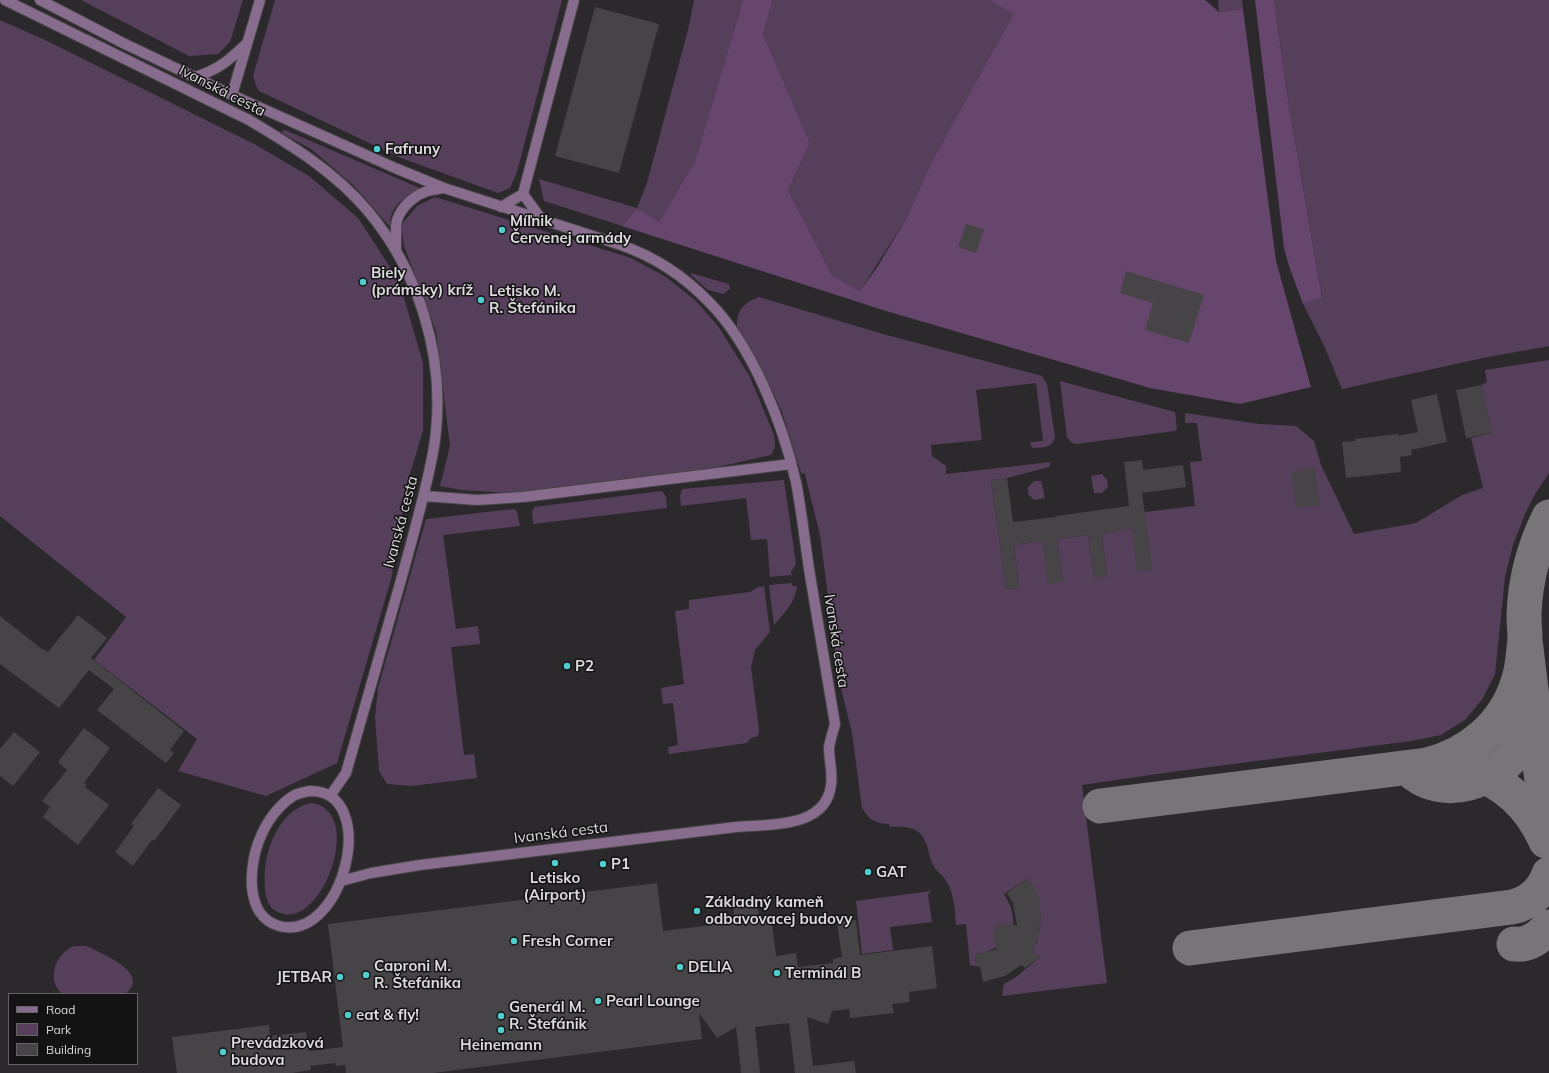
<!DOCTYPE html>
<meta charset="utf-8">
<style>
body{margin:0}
#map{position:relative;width:1549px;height:1073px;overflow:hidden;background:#2c292c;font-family:Mulish,sans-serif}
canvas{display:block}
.legend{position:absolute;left:8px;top:993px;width:130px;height:72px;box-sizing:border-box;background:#141314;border:1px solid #646364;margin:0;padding:5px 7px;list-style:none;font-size:12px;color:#dcdadc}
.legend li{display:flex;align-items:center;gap:8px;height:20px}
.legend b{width:20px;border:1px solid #646364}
</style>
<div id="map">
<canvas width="1549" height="1073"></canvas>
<ul class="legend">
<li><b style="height:5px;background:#886c8d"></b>Road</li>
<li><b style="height:11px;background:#563f5b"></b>Park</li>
<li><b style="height:11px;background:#474448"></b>Building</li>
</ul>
</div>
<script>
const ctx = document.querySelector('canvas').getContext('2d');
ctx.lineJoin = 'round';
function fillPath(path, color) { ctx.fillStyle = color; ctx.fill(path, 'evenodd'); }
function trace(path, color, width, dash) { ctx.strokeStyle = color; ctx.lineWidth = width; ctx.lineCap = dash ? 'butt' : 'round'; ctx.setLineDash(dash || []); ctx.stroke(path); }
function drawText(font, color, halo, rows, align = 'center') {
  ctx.font = font + ' Mulish,sans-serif'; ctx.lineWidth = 3; ctx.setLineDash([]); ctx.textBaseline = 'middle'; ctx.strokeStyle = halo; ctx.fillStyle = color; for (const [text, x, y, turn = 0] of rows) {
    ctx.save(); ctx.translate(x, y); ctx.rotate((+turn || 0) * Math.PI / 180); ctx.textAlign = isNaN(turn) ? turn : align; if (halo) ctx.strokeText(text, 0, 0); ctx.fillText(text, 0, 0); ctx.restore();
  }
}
const green = new Path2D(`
 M 81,0 L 243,0 L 230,42 L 218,54 L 189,56 Z
 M 275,0 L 562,0 L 517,172 L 510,188 L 498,193 L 401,158 L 259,91 L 256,85 L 253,76 Z
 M 694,0 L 743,0 L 695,161 L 659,222 L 637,208 L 622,226 L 544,201 L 539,179 L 637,208 L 647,183 L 688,30 Z
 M 773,0 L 989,0 L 1015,14 L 930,165 L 906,219 L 860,291 L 832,275 L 788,190 L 810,143 L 763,34 Z
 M 1218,0 L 1242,0 L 1243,9 L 1219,12 Z
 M 1274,0 L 1549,0 L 1549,346 L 1483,358 L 1342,389 L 1325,348 L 1303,304 L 1322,296 L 1289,107 Z
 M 0,20 L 45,40 L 256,145 L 309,176 L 358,218 L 399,281 L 423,363 L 423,431 L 399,510 L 403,512 L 397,529 L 392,576 L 337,763 L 266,796 L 178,771 L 197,739 L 94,660 L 126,617 L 0,516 Z
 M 285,130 L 422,189 C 405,197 389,205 390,227 L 353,185 L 311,149 L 282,133 L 282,131 Z
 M 435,197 L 631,258 L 666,277 L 696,301 L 718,326 L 750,377 L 774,435 L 775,447 L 771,455 L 713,468 L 511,493 L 461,490 L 440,486 L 450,446 L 436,331 L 404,246 L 401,225 L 417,206 Z
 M 691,273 L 729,284 L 730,289 L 723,294 L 708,290 L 692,276 Z
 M 759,297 L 883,334 L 1042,376 L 1047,384 L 1055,437 C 1051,449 1044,447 1032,448 L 1030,442 L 1043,441 L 1036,383 L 976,390 L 982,440 L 931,445 L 932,456 L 946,466 L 946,474 L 1051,462 L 1049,467 L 1007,478 L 991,480 L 1006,589 L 1019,588 L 1014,545 L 1042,541 L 1063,582 L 1057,539 L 1088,535 L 1094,577 L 1107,576 L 1102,533 L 1132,529 L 1145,512 L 1195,506 L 1190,462 L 1202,461 L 1197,423 L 1185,423 L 1185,413 L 1259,424 L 1296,426 L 1314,441 L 1321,465 L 1354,534 L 1416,523 L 1462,495 L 1483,488 L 1471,438 L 1492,433 L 1481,385 L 1487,382 L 1485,370 L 1549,360 L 1549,473 L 1535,494 L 1525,514 L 1513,545 L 1505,577 L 1495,674 L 1483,698 L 1466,719 L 1441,735 L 1411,741 L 1171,772 L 1082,785 L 1107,983 L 1002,996 L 1004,984 L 1016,977 L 1040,957 L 1032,952 C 1045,927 1043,902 1028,878 L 1004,894 C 1010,904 1014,913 1013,925 L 999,924 L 993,934 L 997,947 L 985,953 L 976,954 L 975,966 L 970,965 L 966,924 L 956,925 C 955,910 954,890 944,878 C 941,874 936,871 934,866 C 929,859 929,850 926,843 C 920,826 905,826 890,827 L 889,824 C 876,824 868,819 862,808 L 852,733 L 839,680 L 820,535 L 805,474 L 801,473 L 782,412 L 768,382 L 737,327 C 737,310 743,303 759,297 Z
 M 1060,381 L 1175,412 L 1177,429 L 1175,431 L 1076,444 L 1072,443 L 1067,437 Z
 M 1102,474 L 1107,480 L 1108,487 L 1102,493 L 1094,493 L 1091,476 Z
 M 784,480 L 796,564 L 791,572 L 792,575 L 770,577 L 767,539 L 751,540 L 746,498 L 681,506 L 680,496 L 682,489 Z
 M 1034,481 L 1041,481 L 1045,498 L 1034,500 L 1028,494 L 1028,487 Z
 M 662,491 L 666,497 L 667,508 L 533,524 L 532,512 L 534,507 Z
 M 513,509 L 517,511 L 520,526 L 443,535 L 456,629 L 478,626 L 480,644 L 451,647 L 464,755 L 474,754 L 477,778 L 411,786 L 387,784 L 379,771 L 375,717 L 378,688 L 426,519 Z
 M 792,583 L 792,586 L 797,586 C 795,603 785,612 774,625 L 769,585 Z
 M 764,586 L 770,632 L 755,650 L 751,667 L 759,730 L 758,736 L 751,738 L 747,743 L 669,754 L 668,747 L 678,745 L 673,703 L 663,704 L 661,688 L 684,684 L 675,611 L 689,609 L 689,600 L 750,592 L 758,587 Z
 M 310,803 C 365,808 325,923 284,914 C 280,913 274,911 271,907 C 267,902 265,894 265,887 C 262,856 276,812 310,803 Z
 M 931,891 L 928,895 L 932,922 L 890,927 L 893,950 L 862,954 L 856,901 Z
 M 74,946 L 86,946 L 91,948 C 104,955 152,974 125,994 L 62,994 C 46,979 55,954 74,946 Z`);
const forest = new Path2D(`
 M 743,0 L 773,0 L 763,34 L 810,143 L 788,190 L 832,275 L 860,291 L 878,266 L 906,219 L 930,165 L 1014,14 L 989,0 L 1205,0 L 1219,12 L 1243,9 L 1276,261 L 1311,387 L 1240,404 L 1150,388 L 886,311 L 622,226 L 637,208 L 659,222 L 695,161 Z
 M 1255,0 L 1274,0 L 1289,107 L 1322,297 L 1303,304 L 1289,266 L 1284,248 Z`);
const taxiway = new Path2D(`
 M 1549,517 C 1534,547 1525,582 1524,615 C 1524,623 1525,632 1525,640 L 1549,838
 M 1408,768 C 1442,803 1499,781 1522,744 C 1528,734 1529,723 1531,712
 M 1468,770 C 1505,782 1530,805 1546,841
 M 1100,806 L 1427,765 C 1469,755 1505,725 1518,682 C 1523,669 1523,654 1525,640
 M 1514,944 C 1529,946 1539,937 1549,927
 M 1190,948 L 1512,907 C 1530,903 1543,891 1549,874`);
const building = new Path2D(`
 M 595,7 L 659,24 L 619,173 L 555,156 Z
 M 966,224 L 984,229 L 976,253 L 958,247 Z
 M 1126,271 L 1204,295 L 1189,343 L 1145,330 L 1153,303 L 1120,293 Z
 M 1481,385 L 1492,433 L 1466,438 L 1456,390 Z
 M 1437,394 L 1447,442 L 1411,450 L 1412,455 L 1400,457 L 1401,472 L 1346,478 L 1342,442 L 1355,441 L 1355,439 L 1398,434 L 1398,436 L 1418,432 L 1411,400 Z
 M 1142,460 L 1143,470 L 1183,465 L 1186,487 L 1142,493 L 1153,570 L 1137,572 L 1132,529 L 1102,533 L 1107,576 L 1094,578 L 1088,535 L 1057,539 L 1063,582 L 1048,584 L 1042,541 L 1014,545 L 1019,588 L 1006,589 L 991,480 L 1007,478 L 1013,522 L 1056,517 L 1056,516 L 1129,506 L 1124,462 Z
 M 1315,468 L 1320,505 L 1296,508 L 1291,472 Z
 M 78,615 L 107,638 L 91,658 L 184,731 L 170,750 L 174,753 L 166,763 L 97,710 L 114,689 L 89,670 L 59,708 L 0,664 L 0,616 L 43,650 L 44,649 L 48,652 Z
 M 84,728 L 110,748 L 84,783 L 87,785 L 85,787 L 109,805 L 78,845 L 43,817 L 50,807 L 42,801 L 67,770 L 58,762 Z
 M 14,732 L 40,752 L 13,786 L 0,776 L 0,749 Z
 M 158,788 L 181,805 L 154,841 L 152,840 L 133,866 L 115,852 L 134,826 L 131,824 Z
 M 1028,878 L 1035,889 L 1039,900 L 1041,913 L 1039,934 L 1032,952 L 1040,957 L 1025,968 L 1021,965 L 1005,976 L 983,982 L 980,967 L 975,966 L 976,954 L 981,954 L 997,949 L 993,934 L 999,924 L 1017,925 L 1013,903 L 1007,893 Z
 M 657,883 L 663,931 L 721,924 L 721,921 L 735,920 L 733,905 L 757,902 L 759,917 L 771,915 L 776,956 L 796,953 L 798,967 L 833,963 L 833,959 L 842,957 L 837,922 L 856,920 L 860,955 L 932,946 L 937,988 L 909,992 L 910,1002 L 892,1004 L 894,1013 L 850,1018 L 849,1009 L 832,1011 L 828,1024 L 807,1017 L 813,1066 L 854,1061 L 856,1073 L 795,1073 L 789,1023 L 755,1027 L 760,1073 L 741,1073 L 736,1027 L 717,1038 L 699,1013 L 702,1039 L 433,1073 L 346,1073 L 345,1065 L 336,1066 L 335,1063 L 310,1066 L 311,1070 L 292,1073 L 177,1073 L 172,1037 L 269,1025 L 270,1036 L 306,1032 L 309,1051 L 343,1047 L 328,924 Z`);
const minor = new Path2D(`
 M 5,0 L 249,120 C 291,145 335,172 367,210 C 418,270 444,353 436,431 C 435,445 432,458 429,472 C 421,508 411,544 401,580 C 383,644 364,709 346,773 L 330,796
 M 40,0 L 125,44 L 232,95 L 395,168 L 444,188 L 621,245 C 655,257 684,276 709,302 C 752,345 783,424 796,482 C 802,513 805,544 810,575 C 818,625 827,674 835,724 C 833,732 830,740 829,748 C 829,760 833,773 831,785 C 826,829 768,824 736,827 L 420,865 L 371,873 L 341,881
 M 195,77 C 220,69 229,60 247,43
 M 232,95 L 260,0
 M 523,194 L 542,220
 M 501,207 L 523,194 L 574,0
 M 396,250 C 396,242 396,233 396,225 C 398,210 412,197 425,192 C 431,190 438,189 444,188
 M 424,496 L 477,500 L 523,497 L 791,464
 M 310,791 C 381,790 344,943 279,926 C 243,916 249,862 261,836 C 267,821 279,805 293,796 C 298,793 304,792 310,791 Z`);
const markers = [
 [377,149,4,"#52cdce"],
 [502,230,4,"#52cdce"],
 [363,282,4,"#52cdce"],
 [481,300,4,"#52cdce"],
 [567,666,4,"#52cdce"],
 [555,863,4,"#52cdce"],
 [603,864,4,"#52cdce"],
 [868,872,4,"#52cdce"],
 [697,911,4,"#52cdce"],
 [514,941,4,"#52cdce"],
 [680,967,4,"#52cdce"],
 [777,973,4,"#52cdce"],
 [366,975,4,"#52cdce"],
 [340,977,4,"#52cdce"],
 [598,1001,4,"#52cdce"],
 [348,1015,4,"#52cdce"],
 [501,1016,4,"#52cdce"],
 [501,1030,4,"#52cdce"],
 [223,1052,4,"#52cdce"]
];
const streetNames = [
 ["Ivanská cesta",222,91,27],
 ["Ivanská cesta",401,522,-75],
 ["Ivanská cesta",836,641,81],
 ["Ivanská cesta",561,833,-7]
];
const poiNames = [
 ["Fafruny",385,149],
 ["Míľnik",510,221],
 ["Červenej armády",510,238],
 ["Biely",371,273],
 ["(prámsky) kríž",371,290],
 ["Letisko M.",489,291],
 ["R. Štefánika",489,308],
 ["P2",575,666],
 ["P1",611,864],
 ["GAT",876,872],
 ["Letisko",555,878,"center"],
 ["(Airport)",555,895,"center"],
 ["Základný kameň",705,902],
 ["odbavovacej budovy",705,919],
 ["Fresh Corner",522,941],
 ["Caproni M.",374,966],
 ["R. Štefánika",374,983],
 ["DELIA",688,967],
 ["Terminál B",785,973],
 ["JETBAR",332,977,"right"],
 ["Pearl Lounge",606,1001],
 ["Generál M.",509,1007],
 ["R. Štefánik",509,1024],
 ["eat & fly!",356,1015],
 ["Prevádzková",231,1043],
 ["budova",231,1060],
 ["Heinemann",501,1045,"center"]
];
fillPath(green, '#563f5b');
fillPath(forest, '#67466d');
trace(taxiway, '#787578', 35);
fillPath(building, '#474448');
trace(minor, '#484548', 12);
trace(minor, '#886c8d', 10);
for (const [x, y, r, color] of markers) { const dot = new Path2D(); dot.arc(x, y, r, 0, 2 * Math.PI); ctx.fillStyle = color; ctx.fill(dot); trace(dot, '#141314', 1.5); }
drawText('15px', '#dcdadc', '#141314', streetNames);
drawText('bold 15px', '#dcdadc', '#141314', poiNames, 'left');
</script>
